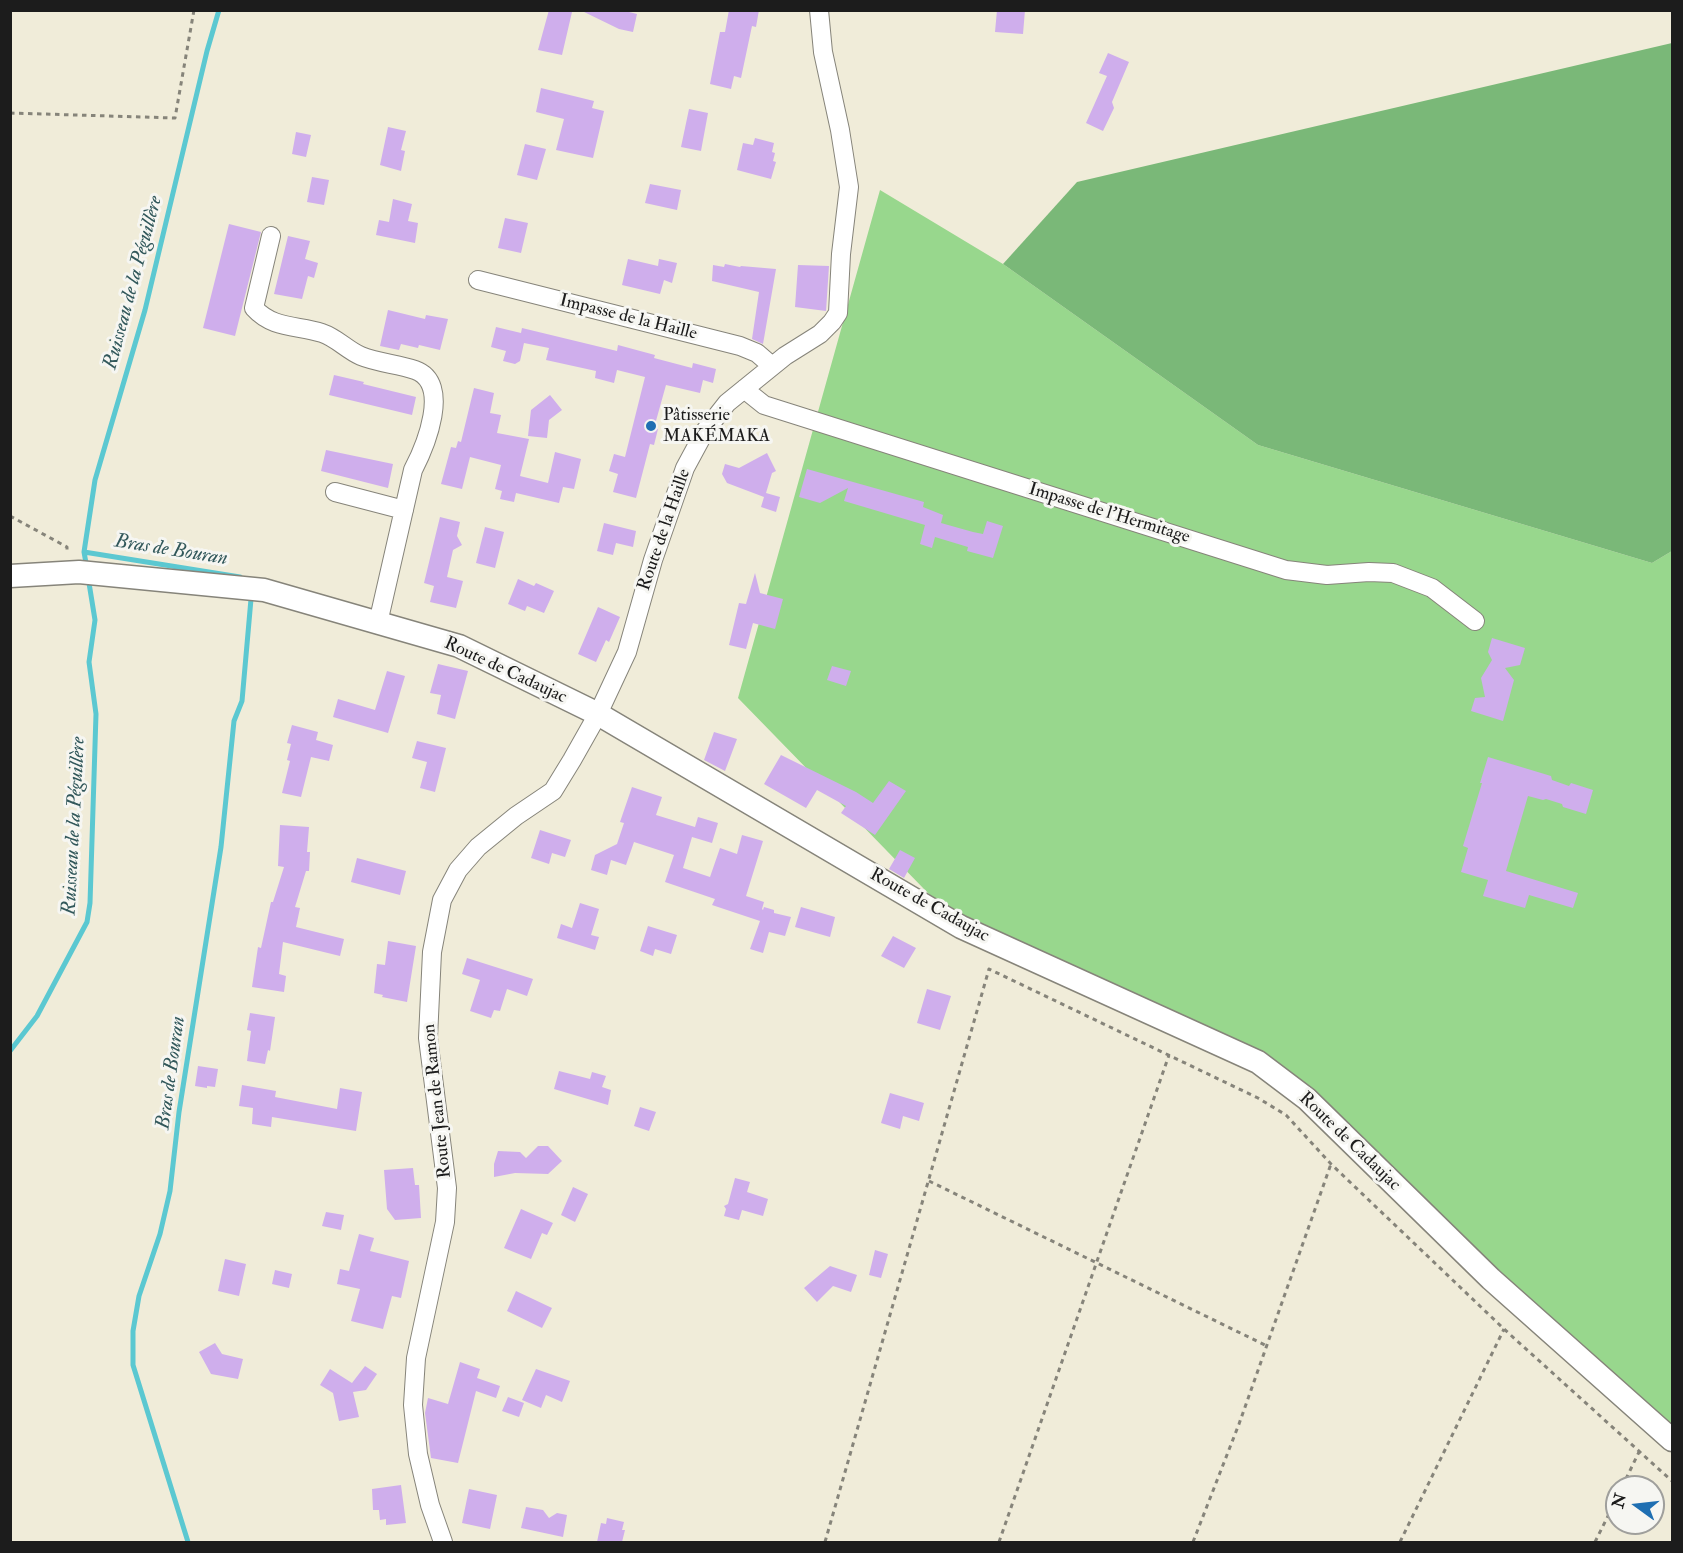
<!DOCTYPE html>
<meta charset="utf-8">
<style>
body{margin:0}
#map{position:relative;width:1683px;height:1553px;overflow:hidden;background:#f0ecd9;font-family:"IM FELL Double Pica",serif}
canvas{display:block}
.frame{position:absolute;inset:0;border:12px solid #1c1c1c;pointer-events:none}
.north{position:absolute;left:1605px;top:1475px;width:60px;height:60px;box-sizing:border-box;background:#f6f6f2;border:2px solid #9f9f9c;border-radius:50%;rotate:285deg;font-size:16px;font-weight:700;line-height:24px;text-align:center;color:#1c1c1c}
.north::after{content:'';display:block;margin:auto;width:21px;height:27px;background:#1f6fb2;clip-path:polygon(50% 0,100% 100%,50% 72%,0 100%)}
</style>
<div id="map">
<canvas width="1683" height="1553"></canvas>
<div class="frame"></div>
<div class="north">N</div>
</div>
<script>
const ctx = document.querySelector('canvas').getContext('2d');
ctx.lineJoin = 'round';
function fillPath(path, color) { ctx.fillStyle = color; ctx.fill(path, 'evenodd'); }
function trace(path, color, width, dash) { ctx.strokeStyle = color; ctx.lineWidth = width; ctx.lineCap = dash ? 'butt' : 'round'; ctx.setLineDash(dash || []); ctx.stroke(path); }
function drawText(font, color, halo, rows, align = 'center') {
  ctx.font = font + ' "IM FELL Double Pica",serif'; ctx.lineWidth = 6; ctx.setLineDash([]); ctx.textBaseline = 'middle'; ctx.strokeStyle = halo; ctx.fillStyle = color; for (const [text, x, y, turn = 0] of rows) {
    ctx.save(); ctx.translate(x, y); ctx.rotate((+turn || 0) * Math.PI / 180); ctx.textAlign = isNaN(turn) ? turn : align; if (halo) ctx.strokeText(text, 0, 0); ctx.fillText(text, 0, 0); ctx.restore();
  }
}
const green = new Path2D(`
 M 880,190 L 1003,264 L 1258,445 L 1652,563 L 1672,551 L 1672,1440 L 1258,1062 L 961,927 L 738,698 Z`);
const forest = new Path2D(`
 M 1672,43 L 1672,551 L 1652,563 L 1258,445 L 1003,264 L 1077,182 Z`);
const stream = new Path2D(`
 M 84,552 L 240,577
 M 86,563 L 84,552 L 95,480 L 145,310 L 207,51 L 219,10
 M 10,1051 L 37,1016 L 87,922 L 90,903 L 96,714 L 89,662 L 95,620 L 89,583
 M 188,1542 L 133,1365 L 133,1331 L 139,1296 L 160,1234 L 170,1191 L 179,1112 L 221,847 L 234,721 L 242,701 L 251,599`);
const building = new Path2D(`
 M 549,10 L 572,12 L 562,55 L 538,50 Z
 M 580,10 L 621,10 L 637,14 L 633,32 L 619,29 Z
 M 729,10 L 759,10 L 756,27 L 752,26 L 741,78 L 734,76 L 731,89 L 710,84 L 720,32 L 725,32 Z
 M 997,10 L 1025,10 L 1023,34 L 995,32 Z
 M 1108,53 L 1129,62 L 1112,102 L 1114,108 L 1103,131 L 1086,123 L 1107,76 L 1099,73 Z
 M 541,88 L 594,101 L 592,108 L 604,111 L 593,158 L 556,150 L 564,119 L 536,112 Z
 M 689,109 L 708,113 L 701,151 L 681,147 Z
 M 388,127 L 406,131 L 401,150 L 405,151 L 401,171 L 380,165 Z
 M 296,132 L 311,135 L 306,157 L 292,154 Z
 M 755,138 L 774,143 L 772,152 L 775,153 L 773,161 L 776,162 L 771,179 L 737,170 L 743,143 L 753,145 Z
 M 525,144 L 546,149 L 537,180 L 517,175 Z
 M 312,177 L 329,180 L 324,205 L 307,202 Z
 M 650,184 L 681,190 L 677,210 L 645,203 Z
 M 393,199 L 412,204 L 408,221 L 418,223 L 415,243 L 376,235 L 379,220 L 389,222 Z
 M 505,218 L 528,223 L 521,253 L 498,248 Z
 M 229,224 L 261,232 L 235,336 L 203,328 Z
 M 288,236 L 310,241 L 305,259 L 318,263 L 314,278 L 308,276 L 302,299 L 274,294 Z
 M 628,259 L 658,266 L 659,259 L 677,263 L 672,283 L 664,280 L 660,294 L 622,285 Z
 M 725,264 L 740,267 L 741,266 L 776,269 L 763,344 L 752,339 L 759,292 L 712,281 L 713,265 L 724,267 Z
 M 798,265 L 829,266 L 826,311 L 795,307 Z
 M 388,310 L 425,319 L 426,315 L 448,319 L 440,350 L 419,345 L 418,348 L 401,344 L 399,350 L 380,346 Z
 M 496,327 L 521,333 L 522,328 L 617,351 L 618,345 L 655,355 L 654,358 L 692,368 L 693,363 L 716,369 L 713,383 L 703,380 L 700,393 L 666,385 L 654,428 L 658,429 L 654,445 L 650,444 L 636,498 L 613,492 L 618,474 L 609,471 L 614,454 L 625,457 L 645,377 L 617,370 L 614,383 L 595,378 L 596,371 L 546,360 L 549,348 L 524,343 L 520,361 L 515,364 L 503,361 L 506,351 L 491,347 Z
 M 334,375 L 364,382 L 363,384 L 416,397 L 412,415 L 329,395 Z
 M 474,388 L 494,393 L 490,413 L 501,415 L 497,433 L 529,439 L 520,476 L 548,483 L 555,452 L 581,459 L 574,489 L 563,487 L 559,503 L 516,493 L 514,502 L 500,499 L 502,491 L 495,489 L 501,465 L 470,457 L 462,489 L 441,484 L 451,447 L 456,448 L 458,441 L 461,442 Z
 M 550,395 L 562,410 L 549,420 L 547,438 L 528,436 L 531,410 Z
 M 326,450 L 393,464 L 388,488 L 321,471 Z
 M 767,453 L 776,471 L 772,473 L 766,493 L 780,497 L 776,512 L 761,507 L 764,497 L 727,483 L 722,474 L 725,464 L 739,468 Z
 M 807,469 L 924,502 L 923,507 L 943,515 L 941,523 L 973,532 L 983,534 L 987,521 L 1003,526 L 993,558 L 967,551 L 968,547 L 935,537 L 932,548 L 920,544 L 925,525 L 844,501 L 848,488 L 820,503 L 799,497 Z
 M 440,517 L 460,522 L 457,536 L 462,545 L 453,550 L 447,577 L 463,581 L 456,608 L 430,602 L 434,586 L 424,583 Z
 M 604,523 L 636,531 L 633,547 L 616,543 L 613,555 L 597,551 Z
 M 485,527 L 504,532 L 495,568 L 476,563 Z
 M 755,573 L 760,593 L 783,599 L 775,629 L 753,623 L 746,649 L 729,645 L 739,603 L 746,604 Z
 M 518,579 L 534,586 L 536,583 L 554,591 L 544,613 L 527,606 L 525,611 L 508,604 Z
 M 598,607 L 620,617 L 609,642 L 606,640 L 596,662 L 578,654 Z
 M 1492,638 L 1525,648 L 1520,665 L 1505,668 L 1514,680 L 1503,721 L 1471,711 L 1475,698 L 1485,697 L 1481,678 L 1492,660 L 1488,652 Z
 M 438,664 L 468,671 L 455,719 L 437,714 L 441,695 L 430,693 Z
 M 832,666 L 851,671 L 846,686 L 827,680 Z
 M 387,671 L 405,676 L 388,733 L 333,717 L 338,699 L 375,710 Z
 M 292,725 L 318,732 L 316,740 L 333,745 L 329,761 L 311,757 L 301,797 L 282,793 L 290,761 L 287,760 L 291,744 L 287,743 Z
 M 714,732 L 737,739 L 725,771 L 704,760 Z
 M 417,741 L 446,748 L 435,792 L 420,788 L 427,762 L 412,758 Z
 M 781,755 L 856,792 L 873,803 L 889,781 L 906,791 L 875,835 L 841,813 L 846,806 L 817,790 L 806,808 L 764,784 Z
 M 1488,757 L 1551,776 L 1552,780 L 1569,786 L 1571,783 L 1593,790 L 1586,814 L 1563,807 L 1562,804 L 1546,799 L 1543,800 L 1528,796 L 1506,871 L 1578,893 L 1573,908 L 1529,895 L 1525,908 L 1483,896 L 1488,880 L 1461,872 L 1468,848 L 1463,846 L 1482,783 L 1480,783 Z
 M 632,787 L 662,797 L 656,815 L 695,827 L 698,817 L 718,823 L 712,843 L 692,837 L 683,868 L 710,877 L 720,848 L 737,854 L 742,835 L 763,841 L 746,896 L 764,902 L 762,909 L 763,910 L 764,907 L 774,910 L 774,913 L 791,917 L 785,936 L 769,932 L 763,953 L 750,949 L 760,921 L 712,905 L 715,899 L 665,882 L 674,855 L 634,842 L 626,865 L 611,860 L 607,875 L 591,870 L 595,855 L 617,844 L 624,823 L 620,822 Z
 M 280,825 L 309,827 L 307,852 L 310,852 L 309,871 L 306,871 L 295,907 L 300,908 L 296,927 L 344,939 L 340,956 L 283,942 L 279,974 L 286,976 L 284,992 L 252,987 L 258,947 L 261,948 L 271,902 L 273,902 L 284,867 L 278,866 Z
 M 540,830 L 571,840 L 565,857 L 552,853 L 549,864 L 531,858 Z
 M 900,850 L 915,858 L 904,878 L 889,869 Z
 M 357,858 L 406,871 L 400,895 L 351,882 Z
 M 580,903 L 599,909 L 591,935 L 599,937 L 595,950 L 557,938 L 561,924 L 572,928 Z
 M 801,907 L 835,917 L 830,937 L 795,927 Z
 M 648,926 L 677,935 L 671,954 L 655,949 L 653,956 L 640,951 Z
 M 893,936 L 916,948 L 904,968 L 881,956 Z
 M 388,941 L 416,946 L 407,1002 L 382,997 L 383,995 L 374,993 L 377,964 L 385,965 Z
 M 467,958 L 533,979 L 527,996 L 507,989 L 500,1011 L 494,1010 L 491,1018 L 470,1011 L 480,980 L 462,974 Z
 M 927,989 L 951,996 L 940,1030 L 917,1023 Z
 M 250,1013 L 275,1017 L 270,1051 L 268,1050 L 265,1064 L 247,1061 L 251,1031 L 247,1030 Z
 M 198,1066 L 218,1069 L 215,1087 L 207,1086 L 207,1088 L 195,1086 Z
 M 559,1071 L 590,1079 L 592,1072 L 606,1076 L 602,1087 L 611,1090 L 608,1105 L 554,1089 Z
 M 242,1085 L 276,1091 L 275,1097 L 337,1109 L 340,1088 L 362,1092 L 356,1131 L 272,1117 L 271,1127 L 252,1124 L 253,1108 L 239,1106 Z
 M 890,1093 L 924,1103 L 919,1121 L 903,1116 L 900,1129 L 881,1123 Z
 M 640,1107 L 656,1112 L 649,1131 L 634,1126 Z
 M 538,1146 L 548,1146 L 562,1161 L 548,1174 L 515,1173 L 494,1177 L 494,1164 L 498,1151 L 520,1152 L 526,1158 Z
 M 413,1168 L 415,1185 L 419,1185 L 421,1218 L 395,1220 L 387,1209 L 384,1170 Z
 M 735,1178 L 750,1182 L 747,1192 L 768,1199 L 763,1216 L 742,1210 L 739,1220 L 724,1216 L 726,1209 L 724,1206 L 728,1204 Z
 M 573,1187 L 588,1194 L 575,1222 L 561,1215 Z
 M 521,1209 L 553,1223 L 547,1235 L 542,1233 L 531,1259 L 504,1248 Z
 M 326,1212 L 344,1215 L 341,1230 L 322,1226 Z
 M 359,1234 L 374,1238 L 370,1251 L 409,1261 L 401,1298 L 392,1296 L 383,1329 L 351,1321 L 360,1289 L 337,1284 L 340,1269 L 349,1271 Z
 M 875,1250 L 888,1254 L 881,1278 L 869,1275 Z
 M 225,1259 L 246,1264 L 239,1296 L 218,1291 Z
 M 830,1266 L 857,1275 L 851,1292 L 833,1286 L 817,1302 L 804,1288 Z
 M 275,1270 L 292,1274 L 289,1288 L 272,1284 Z
 M 516,1291 L 552,1308 L 542,1328 L 507,1311 Z
 M 215,1343 L 222,1354 L 243,1359 L 238,1379 L 211,1374 L 199,1352 Z
 M 460,1362 L 480,1369 L 477,1378 L 500,1386 L 496,1398 L 476,1391 L 458,1463 L 431,1458 L 425,1413 L 428,1398 L 448,1404 Z
 M 365,1366 L 377,1374 L 366,1390 L 353,1392 L 359,1417 L 339,1421 L 333,1393 L 320,1385 L 330,1369 L 352,1383 Z
 M 536,1369 L 570,1381 L 562,1402 L 546,1395 L 541,1408 L 522,1400 Z
 M 508,1397 L 524,1403 L 519,1417 L 502,1411 Z
 M 401,1485 L 406,1523 L 386,1525 L 386,1519 L 380,1520 L 379,1510 L 373,1510 L 372,1489 Z
 M 469,1489 L 497,1495 L 490,1529 L 462,1523 Z
 M 526,1507 L 543,1510 L 549,1518 L 557,1513 L 567,1515 L 563,1537 L 521,1528 Z
 M 607,1518 L 624,1522 L 622,1530 L 625,1530 L 622,1542 L 597,1542 L 601,1523 L 606,1524 Z`);
const path = new Path2D(`
 M 10,113 L 175,118 L 194,10
 M 10,516 L 67,547 L 67,553
 M 929,1181 L 1267,1346
 M 1622,1487 L 1639,1452
 M 825,1542 L 989,969 L 1258,1098 L 1286,1115 L 1331,1164 L 1504,1329 L 1672,1481
 M 999,1542 L 1169,1055
 M 1193,1542 L 1239,1424 L 1331,1164
 M 1400,1542 L 1504,1329
 M 1595,1542 L 1617,1498`);
const minor = new Path2D(`
 M 271,236 L 254,308 C 273,329 297,325 322,333 C 337,338 347,350 361,356 C 378,363 398,364 415,370 C 452,383 425,447 413,470 L 378,623
 M 478,280 L 740,346 L 757,353 L 772,366
 M 744,389 L 764,405 L 1286,570 L 1327,575 L 1369,572 L 1393,573 L 1432,588 L 1475,621
 M 335,492 L 404,510
 M 443,1542 L 430,1505 L 418,1454 L 413,1405 L 416,1358 L 445,1222 L 447,1188 L 428,1038 L 432,952 L 442,900 L 458,870 L 478,847 L 516,816 L 553,791 L 572,760 L 598,714 L 627,652 L 653,560 L 685,468 L 705,431 L 727,403 L 785,356 L 820,334 L 832,322 L 838,313 L 841,254 L 849,187 L 840,130 L 823,52 L 819,10`);
const tertiary = new Path2D(`
 M 10,576 L 79,572 L 264,590 L 459,646 L 598,714 L 961,927 L 1258,1062 L 1307,1099 L 1491,1279 L 1672,1440`);
const markers = [
 [651,426,6,"#1f6fb2"]
];
const streetNames = [
 ["Impasse de la Haille",628,318,14],
 ["Impasse de l'Hermitage",1109,514,17],
 ["Route de la Haille",665,530,-71],
 ["Route de Cadaujac",505,671,25],
 ["Route de Cadaujac",929,906,29],
 ["Route Jean de Ramon",438,1101,-96],
 ["Route de Cadaujac",1349,1142,44]
];
const poiNames = [
 ["Pâtisserie",663,416],
 ["MAKÉMAKA",663,437]
];
const waterNames = [
 ["Ruisseau de la Péguillère",134,283,-75],
 ["Bras de Bouran",171,551,9],
 ["Ruisseau de la Péguillère",75,826,-87],
 ["Bras de Bouran",172,1073,-82]
];
fillPath(green, '#98d78d');
fillPath(forest, '#7ab878');
trace(stream, '#5bc8d1', 5);
fillPath(building, '#cfaeec');
trace(minor, '#86847a', 20);
trace(tertiary, '#86847a', 25);
trace(path, '#86847a', 3, [4.5, 4.5]);
trace(minor, '#fff', 18);
trace(tertiary, '#fff', 22);
for (const [x, y, r, color] of markers) { const dot = new Path2D(); dot.arc(x, y, r, 0, 2 * Math.PI); ctx.fillStyle = color; ctx.fill(dot); trace(dot, '#f6f6f2', 2); }
drawText('18px', '#1c1c1c', '#f6f6f2', streetNames);
drawText('18px', '#1c1c1c', '#f6f6f2', poiNames, 'left');
drawText('italic 20px', '#32585b', '#f6f6f2', waterNames);
</script>
